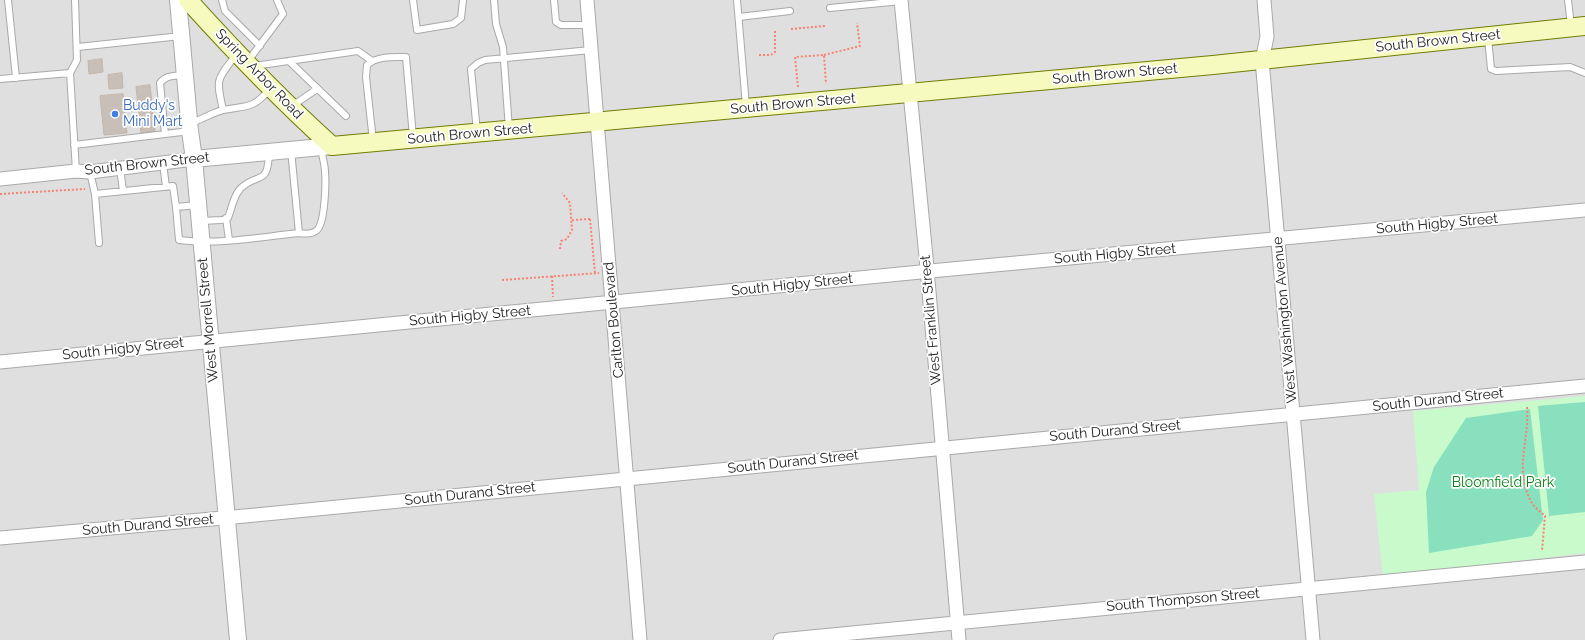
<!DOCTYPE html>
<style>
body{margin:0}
canvas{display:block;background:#f2efe9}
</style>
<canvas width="1585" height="640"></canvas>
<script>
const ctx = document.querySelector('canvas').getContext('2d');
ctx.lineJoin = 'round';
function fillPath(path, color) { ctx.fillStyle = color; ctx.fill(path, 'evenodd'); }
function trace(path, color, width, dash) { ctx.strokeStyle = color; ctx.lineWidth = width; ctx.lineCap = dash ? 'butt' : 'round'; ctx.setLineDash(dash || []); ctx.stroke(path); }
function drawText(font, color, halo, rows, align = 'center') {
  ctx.font = font + ' Raleway,sans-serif'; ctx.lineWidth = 3.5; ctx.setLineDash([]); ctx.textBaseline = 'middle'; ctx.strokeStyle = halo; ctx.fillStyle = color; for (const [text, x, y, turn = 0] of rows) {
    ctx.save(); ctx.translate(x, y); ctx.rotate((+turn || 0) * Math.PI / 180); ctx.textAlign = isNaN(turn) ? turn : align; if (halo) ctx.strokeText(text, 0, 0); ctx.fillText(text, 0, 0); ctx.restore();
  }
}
const residential = new Path2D(`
 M 0,0 L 1585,0 L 1585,640 L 0,640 Z`);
const park = new Path2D(`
 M 1585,396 L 1585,553 L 1383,577 L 1374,494 L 1419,490 L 1413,411 Z`);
const pitch = new Path2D(`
 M 1585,402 L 1585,512 L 1549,516 L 1538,406 Z
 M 1530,409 L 1543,520 L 1532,536 L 1429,553 L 1426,492 L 1434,467 L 1466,418 Z`);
const building = new Path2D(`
 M 102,59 L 103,72 L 89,74 L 88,61 Z
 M 122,73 L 123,88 L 109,89 L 108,75 Z
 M 150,85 L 155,131 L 141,133 L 136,87 Z
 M 123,94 L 127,133 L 104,135 L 100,96 Z`);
const path = new Path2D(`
 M 791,29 L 825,26
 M 759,55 L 771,55 L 775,52 L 775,31
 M 824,55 L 860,46 L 857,23
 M 798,87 L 795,57 L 824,55 L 826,84
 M 0,194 L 85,189
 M 590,219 L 595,273
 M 572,220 L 590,219
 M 560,249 L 561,241 L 567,239 L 572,230 L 570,203 L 562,193
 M 552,276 L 553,297
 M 502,280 L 599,273
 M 1527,407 C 1530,439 1513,471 1532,503 C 1535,508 1541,512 1545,516 L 1542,551`);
const service = new Path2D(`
 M 8,0 L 16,78
 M 75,0 L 77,60 L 70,73 L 76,171
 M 222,0 L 225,11 L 260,46
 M 413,0 L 417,30 L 453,24 L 461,18 L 463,0
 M 494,0 L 496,24 L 503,47 L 509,129
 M 554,0 L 556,22 L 561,25 L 589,25
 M 737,0 L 746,106
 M 1568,0 L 1571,26
 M 830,8 L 901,1
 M 739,17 L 790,11
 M 1488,38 L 1491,69 L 1496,71 L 1570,67 L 1585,73
 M 78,47 L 181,36
 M 248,61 L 283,14 L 277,0
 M 289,61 L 346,116
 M 254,66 L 358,51 L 372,61
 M 0,79 L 70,73
 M 292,106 L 317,89
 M 223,110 C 216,78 216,81 236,55
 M 190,123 C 202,120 211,113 223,110 C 247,105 252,110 270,89
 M 477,132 L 471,69 L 478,63 L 485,60 L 591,50
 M 165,134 L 160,83 C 166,75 174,76 183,75
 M 373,141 L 366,77 L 367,65 C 377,56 393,57 406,57 L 413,137
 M 74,145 L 190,131
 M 291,150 L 299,233 C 305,234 313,234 317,230 C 325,223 326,183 325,172 C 325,164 322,156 321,148
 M 163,163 L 166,187
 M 120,168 L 123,191
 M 90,172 L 95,194 L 173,186 L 176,207 L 198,205
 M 95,194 L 99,243
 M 176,207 L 179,240 C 219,245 260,237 299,233
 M 226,218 L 229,240
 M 201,221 L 221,220 L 228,218 C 232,208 233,197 240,189 C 258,171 268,188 269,152`);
const minor = new Path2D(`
 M 587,0 L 640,640
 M 901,0 L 926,257 L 959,640
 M 1264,0 L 1267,37 L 1262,60 L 1313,640
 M 0,179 L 76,171 L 90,172 L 194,159
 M 0,362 L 941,270 L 1585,210
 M 0,538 L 245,516 L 1585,386
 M 780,640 L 1585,562`);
const tertiary = new Path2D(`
 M 178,0 L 190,131 L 194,159 L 238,640
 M 194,159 L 332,146`);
const secondary = new Path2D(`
 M 188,0 C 234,51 281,100 332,146 L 1213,65 L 1585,26`);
const markers = [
 [115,114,4,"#3f7fe0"]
];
const streetNames = [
 ["South Brown Street",1438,41,-6],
 ["Spring Arbor Road",259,74,46],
 ["South Brown Street",1115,74,-5],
 ["South Brown Street",793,104,-5],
 ["South Brown Street",470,134,-5],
 ["South Brown Street",147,164,-6],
 ["South Higby Street",1437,224,-5],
 ["South Higby Street",1115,254,-5],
 ["South Higby Street",792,285,-6],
 ["South Higby Street",470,316,-5],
 ["West Morrell Street",208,320,-95],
 ["Carlton Boulevard",614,320,-95],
 ["West Franklin Street",931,320,-95],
 ["West Washington Avenue",1285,320,-95],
 ["South Higby Street",123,349,-6],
 ["South Durand Street",1438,400,-6],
 ["South Durand Street",1115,431,-5],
 ["South Durand Street",793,462,-6],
 ["South Durand Street",470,494,-6],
 ["South Durand Street",148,525,-5],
 ["South Thompson Street",1183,600,-5]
];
const shopNames = [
 ["Buddy's",123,106],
 ["Mini Mart",123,122]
];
const parkNames = [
 ["Bloomfield Park",1503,483]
];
fillPath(residential, '#e0dfdf');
fillPath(park, '#c8facc');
fillPath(pitch, '#88e0be');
fillPath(building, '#c7bfb8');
trace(building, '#c4b6ab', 1);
trace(service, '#a9a9a9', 8);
trace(minor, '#a9a9a9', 15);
trace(tertiary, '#a9a9a9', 18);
trace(secondary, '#707d05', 20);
trace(path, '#fa8072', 2, [2, 2]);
trace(service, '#fff', 6);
trace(minor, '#fff', 13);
trace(tertiary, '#fff', 16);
trace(secondary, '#f7fabf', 18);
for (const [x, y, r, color] of markers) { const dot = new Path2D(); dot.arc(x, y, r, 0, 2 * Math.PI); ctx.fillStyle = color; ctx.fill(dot); trace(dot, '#fff', 1.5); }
drawText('14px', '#222', '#fff', streetNames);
drawText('14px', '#366cbe', '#fff', shopNames, 'left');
drawText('14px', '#0c8416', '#fff', parkNames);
</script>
